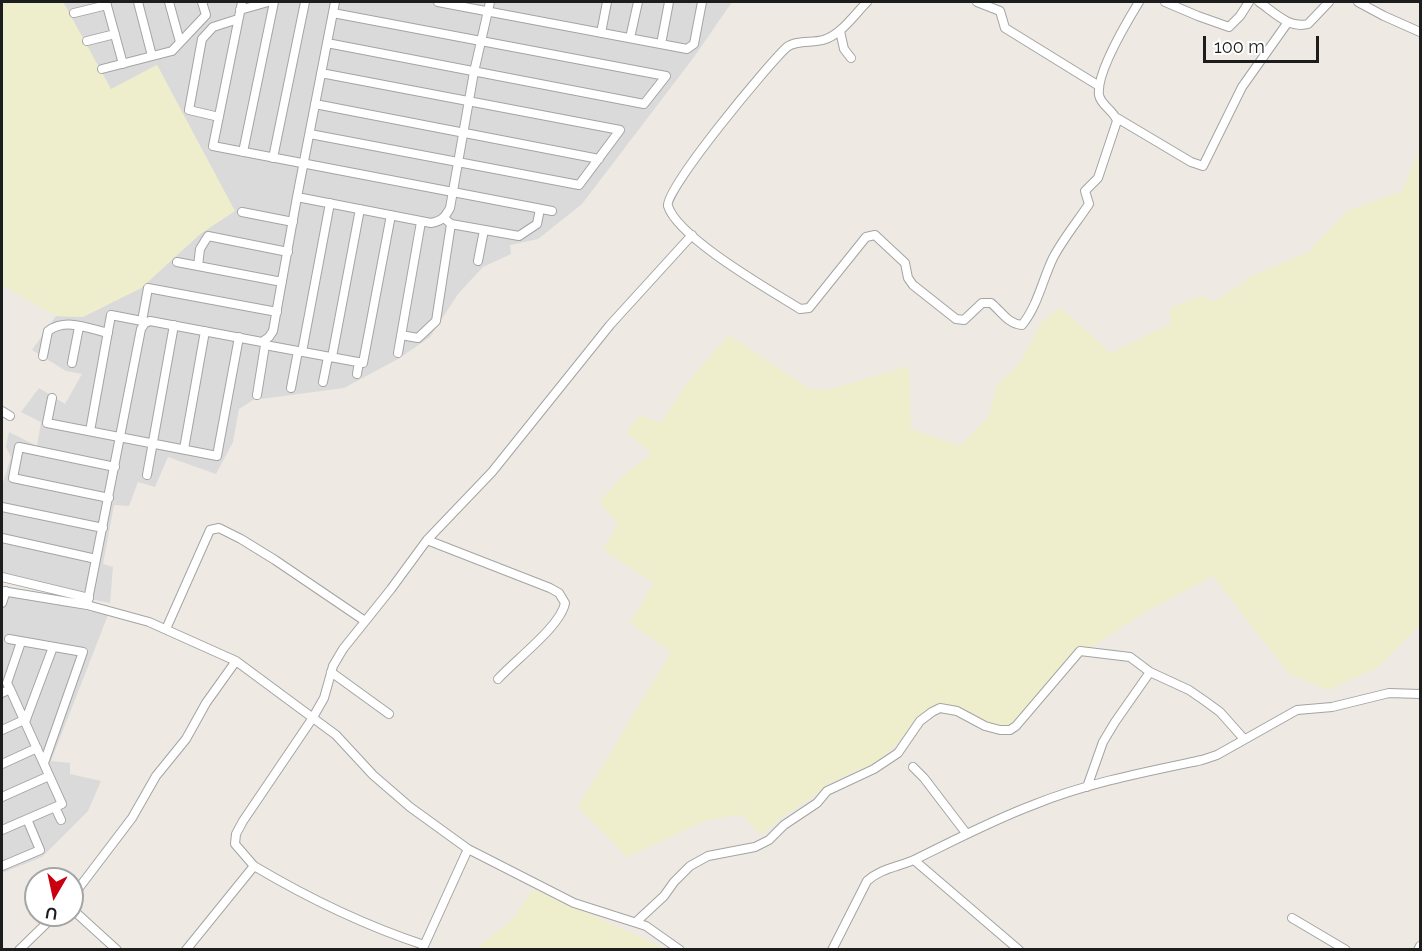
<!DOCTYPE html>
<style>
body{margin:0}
#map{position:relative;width:1422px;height:951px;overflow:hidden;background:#eee9e2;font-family:Raleway,sans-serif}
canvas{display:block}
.frame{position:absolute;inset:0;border:3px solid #1d1d1d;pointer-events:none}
.north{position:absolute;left:24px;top:867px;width:60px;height:60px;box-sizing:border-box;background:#fff;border:2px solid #a5a5a5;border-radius:50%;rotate:189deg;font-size:16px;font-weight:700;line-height:24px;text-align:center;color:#1d1d1d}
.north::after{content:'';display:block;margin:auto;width:21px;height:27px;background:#ca000f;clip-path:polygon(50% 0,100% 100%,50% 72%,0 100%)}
.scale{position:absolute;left:1203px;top:36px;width:116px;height:27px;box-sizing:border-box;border:3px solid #1d1d1d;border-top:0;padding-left:8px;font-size:18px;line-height:21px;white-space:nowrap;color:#1d1d1d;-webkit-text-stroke:4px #fff;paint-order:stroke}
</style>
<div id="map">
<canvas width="1422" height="951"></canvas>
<div class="frame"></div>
<div class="north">U</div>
<div class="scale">100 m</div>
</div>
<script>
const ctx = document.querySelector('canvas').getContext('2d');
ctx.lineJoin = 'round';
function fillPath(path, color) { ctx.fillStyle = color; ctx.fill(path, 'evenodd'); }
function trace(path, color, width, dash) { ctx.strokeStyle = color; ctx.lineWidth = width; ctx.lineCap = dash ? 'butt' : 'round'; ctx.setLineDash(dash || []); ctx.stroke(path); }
const residential = new Path2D(`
 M 63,2 L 732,2 L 694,57 L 582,204 L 538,239 L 510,245 L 511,254 L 483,267 L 458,294 L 430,337 L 398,359 L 344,388 L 253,400 L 239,409 L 233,442 L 216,474 L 168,457 L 155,487 L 138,482 L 129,506 L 114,505 L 103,564 L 113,567 L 110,603 L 2,581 L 2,486 L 11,457 L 6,447 L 9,432 L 37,446 L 41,422 L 21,412 L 39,388 L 65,404 L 82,374 L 66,371 L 32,350 L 56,316 L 83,317 L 141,288 L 200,234 L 234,211 L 157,65 L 111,90 Z
 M 2,593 L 108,615 L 51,761 L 70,763 L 70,774 L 101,781 L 88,811 L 42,857 L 2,873 Z`);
const farmland = new Path2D(`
 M 2,2 L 63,2 L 111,89 L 157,65 L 235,211 L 200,234 L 141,288 L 82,317 L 56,316 L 2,285 Z
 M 1420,149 L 1420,625 L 1377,668 L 1328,690 L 1289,674 L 1213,576 L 1142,614 L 1086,651 L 1016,726 L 1000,730 L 947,709 L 923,711 L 897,744 L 877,762 L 829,783 L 810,799 L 782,817 L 761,835 L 742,815 L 707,820 L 627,857 L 578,807 L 671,652 L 630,623 L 654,583 L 603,550 L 618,523 L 599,502 L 625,474 L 652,453 L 626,433 L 640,415 L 661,423 L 687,383 L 729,335 L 808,388 L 828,390 L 909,366 L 911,429 L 960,446 L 989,416 L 997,385 L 1021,361 L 1041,322 L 1061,308 L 1111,353 L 1170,324 L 1170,308 L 1201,296 L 1214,302 L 1254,275 L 1308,252 L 1347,211 L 1402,191 Z
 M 533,889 L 667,949 L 480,949 L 480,945 L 513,919 Z`);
const street = new Path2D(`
 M 106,2 L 123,64
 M 138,2 L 152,56
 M 169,2 L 180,42
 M 242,2 L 213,146 L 552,211
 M 438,2 L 687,49 L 694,44 L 702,2
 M 867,2 C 854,15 841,35 823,40 C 812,43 796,40 787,47 C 770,62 663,191 668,206 C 678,238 770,290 800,309 L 809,308 L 866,237 L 875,235 L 905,263 L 908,278 L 913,285 L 956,319 L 964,320 L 982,303 L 991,303 C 1001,311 1008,324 1022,325 C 1038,305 1042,281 1053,258 C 1063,239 1077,222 1089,204 L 1085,191 L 1098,178 L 1117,121 C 1114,110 1101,106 1099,95 C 1096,73 1128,20 1139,2
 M 977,2 L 1000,11 L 1005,28 L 1099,86
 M 1165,2 L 1198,16 L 1229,27 L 1240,16 L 1249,2
 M 1259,2 C 1274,12 1289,29 1308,24 L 1329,2
 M 1358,2 L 1384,16 L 1420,32
 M 240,10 L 268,2
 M 74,13 L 107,5
 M 840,31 L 844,49 L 851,58
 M 601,33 L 607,2
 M 630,38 L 638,2
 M 87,41 L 115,34
 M 327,43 L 644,104 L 666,76 L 333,13
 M 661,44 L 669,2
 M 102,69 L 172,51 L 206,15 L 202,2
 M 315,104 L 599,159
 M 219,117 L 189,110 L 202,39 L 213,27 L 238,19
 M 1117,118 L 1191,162 L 1203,166 L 1242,87 L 1288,22
 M 310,134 L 579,185 L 620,130 L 321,73
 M 243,152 L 274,2
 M 273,158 L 305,2
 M 297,197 L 335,2
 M 242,212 L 293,222
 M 451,224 L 519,236 L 537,224 L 540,209
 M 478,261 L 484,230
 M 177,262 L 282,282
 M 198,266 L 200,249 L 208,236 L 288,252
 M 145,323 L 142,321 L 148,288 L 277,312
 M 401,335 L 418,338 L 436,321 L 451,224 L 444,218
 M 265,345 L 363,363 L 391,215
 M 302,352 L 330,203
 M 398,353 L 421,222
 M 43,356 L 48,331 C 66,318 87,328 108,333
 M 332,357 L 360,209
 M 72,363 L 79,327
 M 357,374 L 359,362
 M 323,382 L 328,357
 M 291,388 L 298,351
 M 257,395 L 265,345 L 263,343
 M 52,398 L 47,423 L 217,456 L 239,337
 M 2,411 L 10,416
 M 90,431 L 111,315 L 142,321
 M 184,449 L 205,331
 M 147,475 L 174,325
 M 109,498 L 13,478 L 19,447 L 115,467
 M 2,507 L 103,528
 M 2,538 L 96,559
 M 427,540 L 550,588 L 559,593 L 565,603 C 561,626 515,660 498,679
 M 2,577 L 89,598
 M 2,591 L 87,605 L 149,622 L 236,661 L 336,735 L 373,775 L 410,807 L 468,849 L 574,903 L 646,926 L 680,950
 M 2,603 L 6,591
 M 87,605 L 141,329 L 145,323 L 150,321 L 262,342 L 269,337 L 273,331 L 297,197 L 431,223 C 442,221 445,217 450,208 L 474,72 L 490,2
 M 166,629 L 210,530 L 219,528 L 241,539 L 275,560 L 365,621
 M 9,639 L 83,652 L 44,763
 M 331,672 L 389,714
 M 10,689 L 7,683 L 21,642
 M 2,693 L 10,689 L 62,804 L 2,830
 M 25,722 L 53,647
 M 2,730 L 24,720
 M 2,764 L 37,748
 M 913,767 L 924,778 L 966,833
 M 1087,787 L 1103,742 L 1115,722 L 1150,672
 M 2,797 L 49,776
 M 55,807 L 61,820
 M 914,860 L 1019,950
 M 2,866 L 40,850 L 27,819
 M 254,866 C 308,898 363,925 424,945
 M 72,897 L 132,818 L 156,776 L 186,739 L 206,703 L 236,661
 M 72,909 L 117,950
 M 1292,918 L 1346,950
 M 636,922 L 664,896 L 674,882 L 690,866 L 708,856 L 755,847 L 769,840 L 784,825 L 817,803 L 827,791 L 874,769 L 898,753 L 920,721 L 932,712 L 940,708 L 957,711 L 985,726 L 1000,730 L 1010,730 L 1016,726 L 1080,651 L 1130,657 L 1150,672 L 1189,690 L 1205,701 L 1220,712 L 1244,739
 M 423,948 L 468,849
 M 19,950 L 55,915
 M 186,950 L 254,866 L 235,844 L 236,834 L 243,821 L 312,719 L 324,698 L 333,666 L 343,649 L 391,589 L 427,540 L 492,472 L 610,325 L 692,235
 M 832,950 L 867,881 C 881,868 899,867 916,859 C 955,840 993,820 1033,805 C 1087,783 1145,772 1202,760 L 1217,755 L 1297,710 L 1332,707 L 1389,693 L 1420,694
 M 1418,950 L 1420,946`);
fillPath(residential, '#dbdada');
fillPath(farmland, '#eeeecd');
trace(street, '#a4a4a4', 10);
trace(street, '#fff', 8);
</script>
